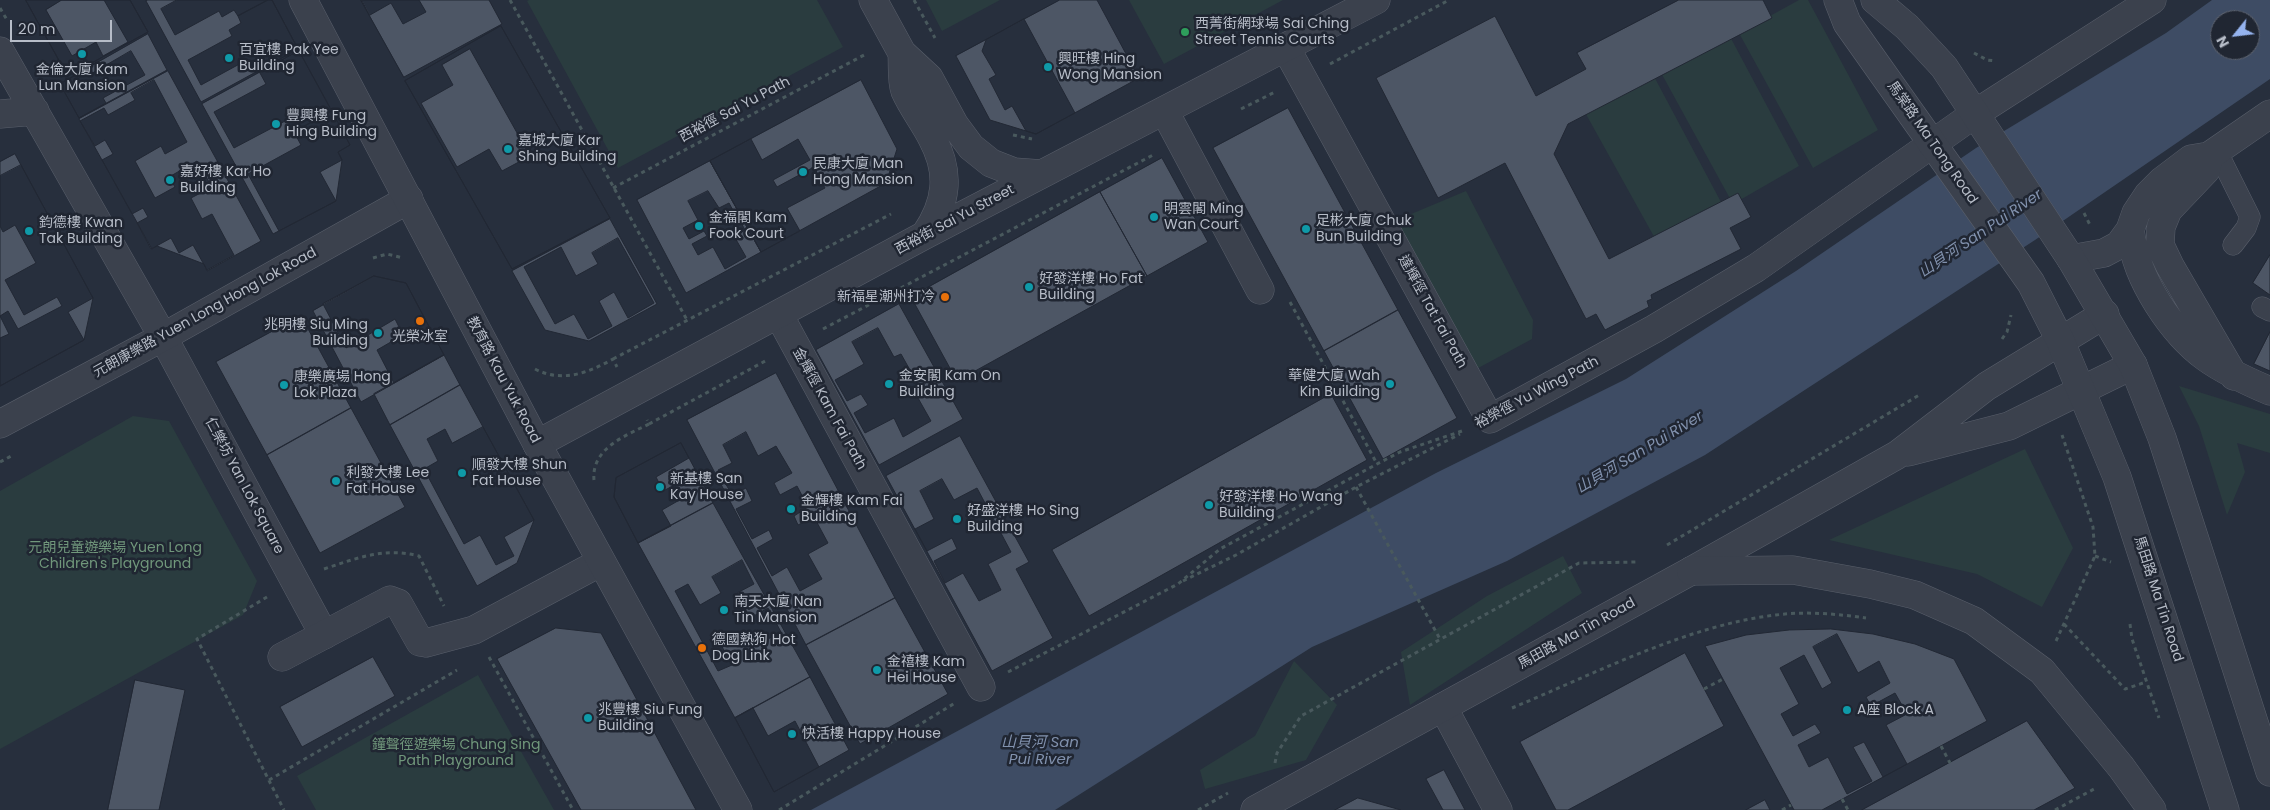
<!DOCTYPE html>
<meta charset="utf-8">
<style>
body{margin:0}
#map{position:relative;width:2270px;height:810px;overflow:hidden;background:#272f3d;font-family:Poppins,sans-serif}
canvas{display:block}
.north{position:absolute;left:2210px;top:10px;width:50px;height:50px;box-sizing:border-box;background:#202632;border:1px solid #5c626e;border-radius:50%;rotate:241deg;font-size:14px;font-weight:700;line-height:20px;text-align:center;color:#b7bdc8}
.north::after{content:'';display:block;margin:auto;width:18px;height:22px;background:#95b3ef;clip-path:polygon(50% 0,100% 100%,50% 72%,0 100%)}
.scale{position:absolute;left:10px;top:20px;width:102px;height:22px;box-sizing:border-box;border:2px solid #b7bdc8;border-top:0;padding-left:6px;font-size:15px;line-height:18px;white-space:nowrap;color:#b7bdc8;-webkit-text-stroke:4px #202632;paint-order:stroke}
</style>
<div id="map">
<canvas width="2270" height="810"></canvas>
<div class="north">N</div>
<div class="scale">20 m</div>
</div>
<script>
const ctx = document.querySelector('canvas').getContext('2d');
ctx.lineJoin = 'round';
function fillPath(path, color) { ctx.fillStyle = color; ctx.fill(path, 'evenodd'); }
function trace(path, color, width, dash) { ctx.strokeStyle = color; ctx.lineWidth = width; ctx.lineCap = dash ? 'butt' : 'round'; ctx.setLineDash(dash || []); ctx.stroke(path); }
function drawText(font, color, halo, rows, align = 'center') {
  ctx.font = font + ' Poppins,"Noto Sans TC",sans-serif'; ctx.lineWidth = 5; ctx.setLineDash([]); ctx.textBaseline = 'middle'; ctx.strokeStyle = halo; ctx.fillStyle = color; for (const [text, x, y, turn = 0] of rows) {
    ctx.save(); ctx.translate(x, y); ctx.rotate((+turn || 0) * Math.PI / 180); ctx.textAlign = isNaN(turn) ? turn : align; if (halo) ctx.strokeText(text, 0, 0); ctx.fillText(text, 0, 0); ctx.restore();
  }
}
const green = new Path2D(`
 M 529,0 L 817,0 L 843,47 L 618,168 L 527,1 Z
 M 926,0 L 1000,0 L 942,31 Z
 M 1129,0 L 1283,0 L 1164,64 Z
 M 1799,0 L 1808,0 L 1878,130 L 1813,168 L 1739,33 Z
 M 1727,31 L 1799,166 L 1733,204 L 1659,69 Z
 M 1650,69 L 1722,204 L 1657,242 L 1582,107 Z
 M 1466,191 L 1533,320 L 1532,339 L 1456,380 L 1373,230 Z
 M 2179,386 L 2270,414 L 2270,453 L 2237,443 L 2245,472 L 2227,515 L 2199,426 Z
 M 133,416 L 169,421 L 257,581 L 243,615 L 0,749 L 0,491 Z
 M 2025,449 L 2073,548 L 2042,607 L 1977,574 L 1829,540 Z
 M 1563,556 L 1582,593 L 1410,705 L 1401,652 L 1487,596 Z
 M 1294,661 L 1337,705 L 1306,760 L 1205,789 L 1200,770 L 1255,736 Z
 M 478,675 L 554,810 L 316,810 L 297,776 Z`);
const water = new Path2D(`
 M 2212,0 L 2270,0 L 2270,79 L 2035,240 L 1705,455 L 1507,561 L 1312,647 L 1055,810 L 811,810 L 1436,473 L 1626,379 L 1796,271 L 1976,148 L 2166,33 ZM 2220,20 L 2250,20 L 2250,50 L 2220,50 Z`);
const building = new Path2D(`
 M 26,0 L 130,0 L 148,32 L 68,76 Z
 M 26,0 L 130,0 L 148,32 L 68,76 Z
 M 62,0 L 104,0 L 128,42 L 103,56 L 96,42 L 72,56 L 46,10 Z
 M 148,0 L 272,0 L 298,49 L 201,102 L 146,1 Z
 M 177,0 L 268,0 L 238,16 L 234,10 L 222,17 L 219,11 L 175,35 L 161,9 Z
 M 268,0 L 272,0 L 298,49 L 265,67 L 262,60 L 249,67 L 245,61 L 201,85 L 188,60 L 232,36 L 229,30 L 241,23 L 238,16 Z
 M 361,0 L 489,0 L 502,24 L 404,77 Z
 M 362,0 L 419,0 L 426,12 L 403,24 L 391,3 L 370,15 Z
 M 1060,0 L 1097,0 L 1139,78 L 1036,134 L 990,120 L 956,56 Z
 M 1679,0 L 1763,0 L 1772,18 L 1568,124 L 1554,154 L 1609,259 L 1738,193 L 1751,217 L 1730,228 L 1741,249 L 1651,295 L 1652,299 L 1647,301 L 1649,307 L 1605,330 L 1596,314 L 1586,319 L 1505,163 L 1438,198 L 1376,78 L 1495,16 L 1536,96 L 1586,69 L 1577,53 Z
 M 1024,19 L 1075,113 L 1036,134 L 1026,131 L 1012,106 L 1005,110 L 989,79 L 996,75 L 982,51 L 986,40 Z
 M 501,26 L 610,218 L 512,269 L 405,81 Z
 M 501,26 L 610,218 L 512,269 L 405,81 Z
 M 148,34 L 167,70 L 79,118 L 60,84 Z
 M 470,49 L 530,156 L 502,171 L 489,149 L 457,167 L 421,103 L 453,85 L 442,65 Z
 M 131,51 L 145,75 L 103,98 L 106,103 L 79,118 L 60,84 L 87,69 L 90,74 Z
 M 299,51 L 350,145 L 338,152 L 342,160 L 336,201 L 273,234 L 202,104 Z
 M 299,51 L 332,111 L 294,132 L 287,120 L 234,148 L 214,112 L 266,84 L 260,73 Z
 M 168,71 L 261,241 L 207,271 L 204,264 L 157,246 L 152,249 L 79,119 Z
 M 154,80 L 187,142 L 165,154 L 161,146 L 135,161 L 155,198 L 175,187 L 169,177 L 197,161 L 212,187 L 191,198 L 202,219 L 212,214 L 234,255 L 207,270 L 193,245 L 179,253 L 171,238 L 151,249 L 137,223 L 148,217 L 143,208 L 132,214 L 102,160 L 113,154 L 105,140 L 95,146 L 80,121 L 104,108 L 108,115 L 135,100 L 131,93 Z
 M 861,80 L 897,149 L 886,183 L 761,252 L 710,161 Z
 M 1288,108 L 1398,310 L 1324,351 L 1213,148 Z
 M 332,111 L 350,145 L 338,152 L 342,160 L 320,172 L 336,201 L 279,231 L 248,174 L 301,145 L 294,132 Z
 M 751,139 L 762,160 L 798,139 L 810,160 L 773,180 L 777,187 L 814,167 L 825,188 L 787,208 L 800,231 L 761,252 L 710,161 Z
 M 15,154 L 93,298 L 84,340 L 0,386 L 0,162 Z
 M 1162,158 L 1208,242 L 1147,276 L 1100,192 Z
 M 710,161 L 761,252 L 686,293 L 637,200 Z
 M 21,165 L 93,298 L 68,312 L 84,340 L 0,386 L 0,338 L 9,334 L 0,316 L 8,311 L 18,329 L 62,306 L 57,297 L 24,315 L 5,280 L 36,263 L 15,225 L 3,232 L 0,226 L 0,176 Z
 M 708,191 L 719,208 L 729,203 L 735,214 L 725,219 L 728,225 L 739,219 L 745,230 L 734,236 L 746,257 L 725,269 L 713,247 L 698,255 L 692,244 L 707,236 L 704,231 L 689,239 L 683,228 L 698,220 L 688,201 Z
 M 1100,192 L 1147,276 L 957,381 L 911,297 Z
 M 610,219 L 657,304 L 589,341 L 545,330 L 512,271 Z
 M 618,238 L 654,303 L 628,318 L 614,292 L 599,301 L 612,326 L 588,339 L 574,314 L 555,324 L 524,267 L 561,247 L 576,276 L 598,264 L 592,253 Z
 M 2270,255 L 2270,295 L 2253,283 Z
 M 374,276 L 406,283 L 444,355 L 361,402 L 313,311 Z
 M 374,276 L 406,283 L 444,355 L 394,383 L 377,350 L 403,335 L 395,319 L 346,348 L 323,304 Z
 M 899,304 L 963,419 L 879,465 L 816,350 Z
 M 1398,310 L 1457,418 L 1383,459 L 1324,351 Z
 M 301,316 L 351,408 L 267,455 L 216,362 Z
 M 878,328 L 894,357 L 901,354 L 920,388 L 914,391 L 931,421 L 903,437 L 894,418 L 865,433 L 854,413 L 868,405 L 861,394 L 847,401 L 835,380 L 864,364 L 852,342 Z
 M 2270,332 L 2270,371 L 2254,364 Z
 M 444,355 L 460,385 L 390,425 L 374,394 Z
 M 776,373 L 895,598 L 806,645 L 687,420 Z
 M 460,385 L 534,520 L 517,563 L 477,586 L 390,425 Z
 M 1331,394 L 1367,460 L 1089,616 L 1052,550 Z
 M 351,408 L 405,507 L 320,553 L 267,455 Z
 M 483,427 L 534,520 L 504,537 L 514,556 L 496,565 L 480,535 L 464,544 L 424,469 L 438,461 L 427,439 L 445,429 L 452,443 Z
 M 746,432 L 758,456 L 776,446 L 792,473 L 774,483 L 780,495 L 797,486 L 808,507 L 794,516 L 798,525 L 814,517 L 828,543 L 808,554 L 822,579 L 800,591 L 787,567 L 772,576 L 757,548 L 773,539 L 769,530 L 752,539 L 736,509 L 752,501 L 746,488 L 732,495 L 718,470 L 732,463 L 723,445 Z
 M 960,436 L 1029,562 L 1016,569 L 1053,638 L 992,671 L 886,476 Z
 M 681,443 L 713,503 L 638,543 L 614,497 L 616,478 Z
 M 681,443 L 689,458 L 656,477 L 663,491 L 675,485 L 683,498 L 662,510 L 671,526 L 638,543 L 614,497 L 616,478 Z
 M 942,479 L 954,500 L 977,488 L 1011,552 L 988,564 L 1001,590 L 979,601 L 963,573 L 945,583 L 934,561 L 957,549 L 952,538 L 927,551 L 915,529 L 934,519 L 920,491 Z
 M 713,503 L 810,677 L 735,718 L 638,543 Z
 M 742,560 L 754,584 L 737,593 L 750,618 L 768,608 L 781,632 L 751,648 L 741,631 L 720,643 L 732,665 L 718,671 L 675,591 L 688,584 L 700,605 L 721,593 L 712,577 Z
 M 895,598 L 948,694 L 860,744 L 806,645 Z
 M 556,628 L 601,633 L 696,810 L 581,810 L 497,659 Z
 M 1831,629 L 1873,634 L 1915,644 L 1954,659 L 1987,721 L 1822,810 L 1794,810 L 1705,646 L 1746,635 L 1789,630 Z
 M 1837,634 L 1858,673 L 1879,661 L 1890,683 L 1866,697 L 1871,706 L 1895,693 L 1907,714 L 1886,725 L 1907,764 L 1883,777 L 1864,742 L 1853,747 L 1872,781 L 1847,794 L 1828,757 L 1809,767 L 1798,745 L 1821,733 L 1815,724 L 1793,736 L 1781,714 L 1799,704 L 1780,668 L 1804,655 L 1822,689 L 1832,683 L 1813,647 Z
 M 1685,653 L 1724,726 L 1568,810 L 1556,810 L 1520,742 Z
 M 373,657 L 395,696 L 302,747 L 280,707 Z
 M 810,677 L 849,750 L 774,792 L 735,718 Z
 M 135,680 L 185,690 L 159,810 L 108,810 Z
 M 753,708 L 768,736 L 795,721 L 819,767 L 774,792 L 735,718 Z
 M 2027,721 L 2075,788 L 2034,810 L 1862,810 Z
 M 1444,770 L 1465,810 L 1443,810 L 1426,779 Z
 M 1358,798 L 1401,810 L 1335,810 Z
 M 1765,800 L 1770,810 L 1746,810 Z`);
const path = new Path2D(`
 M 510,0 L 687,320
 M 914,0 L 935,38
 M 0,8 L 7,20
 M 1974,53 L 1987,60 L 1996,61
 M 1330,64 L 1449,0
 M 1241,109 L 1275,92
 M 1013,135 L 1032,139
 M 613,188 L 866,54
 M 2084,213 L 2090,225
 M 373,258 L 387,254 L 403,258
 M 1290,302 L 1377,464
 M 823,329 L 1153,155
 M 2002,339 L 2007,332 L 2011,315
 M 613,359 L 891,214
 M 535,369 C 562,383 588,373 613,359 L 617,367
 M 649,424 L 767,360
 M 0,462 L 13,455
 M 594,480 C 591,448 627,435 649,424 L 647,420
 M 1356,487 L 1441,641
 M 1667,545 L 1921,394
 M 2095,556 L 2111,562
 M 324,569 C 357,558 385,547 419,556 L 444,606
 M 1183,581 L 1236,555 L 1356,487 L 1460,434
 M 267,597 L 197,639 L 284,810
 M 2064,624 L 2125,689 L 2146,682
 M 2130,624 L 2132,639 L 2159,718
 M 2056,641 L 2095,556 L 2093,527 L 2062,435
 M 489,657 L 573,810
 M 1008,672 L 1178,584 L 1220,549 L 1377,464 L 1400,452 L 1462,431
 M 1704,689 L 1723,679
 M 1512,708 C 1594,674 1688,625 1776,615 C 1806,611 1837,614 1866,618
 M 1941,746 L 1950,763
 M 1275,763 L 1277,753 L 1301,716 L 1579,563 L 1638,562
 M 269,780 L 457,670
 M 1842,799 L 1848,810
 M 779,810 L 955,703
 M 1198,810 L 1228,793
 M 1782,810 L 1791,805
 M 2055,810 L 2096,788`);
const service = new Path2D(`
 M 2217,151 L 2250,217 L 2246,228 L 2233,245
 M 2262,307 L 2270,311`);
const pedestrian = new Path2D(`
 M 1286,48 L 1490,419 L 1654,329 L 1756,268 L 1932,144
 M 779,315 L 981,687
 M 163,337 L 324,635
 M 1443,707 L 1498,810`);
const minor = new Path2D(`
 M 873,0 L 902,53 L 929,78 L 954,124 L 971,147 L 991,163 L 1014,172 L 1041,174
 M 0,51 L 163,337
 M 902,53 C 903,64 901,80 905,91 C 912,107 924,122 932,138 C 951,173 947,203 925,235
 M 1165,112 L 1260,290
 M 0,114 L 35,111
 M 1932,144 L 1976,113 L 2152,0
 M 2209,156 L 2206,170 L 2168,210 L 2161,227 L 2160,245 L 2170,266 L 2234,376
 M 2130,230 C 2134,259 2143,280 2158,304 C 2189,353 2218,369 2270,391
 M 2071,259 L 2104,253 L 2119,245 L 2130,230 L 2136,213 L 2148,195 L 2162,181 L 2191,159 L 2209,156 L 2270,114
 M 0,424 L 163,337 L 409,199
 M 537,444 L 925,235 L 1376,0
 M 1908,452 L 2009,426 L 2133,365
 M 282,657 L 390,600 L 398,603 L 420,642 L 426,643 L 474,630 L 601,562
 M 1255,810 L 1691,571 L 1897,455 L 1987,386 L 2105,314`);
const tertiary = new Path2D(`
 M 303,0 L 537,444 L 738,810
 M 1838,0 L 1847,23 L 2031,283 L 2060,340 L 2117,477 L 2225,810
 M 1875,0 L 1907,27 L 1944,67 L 2071,259 L 2133,365 L 2162,438 L 2270,772
 M 1691,571 L 1793,570 L 1870,584 L 1915,595 L 1974,621 L 2042,671 L 2121,767 L 2152,810`);
const markers = [
 [1185,32,5,"#2e9e5b"],
 [82,54,5,"#0f9aa8"],
 [229,58,5,"#0f9aa8"],
 [1048,67,5,"#0f9aa8"],
 [276,124,5,"#0f9aa8"],
 [508,149,5,"#0f9aa8"],
 [803,172,5,"#0f9aa8"],
 [170,180,5,"#0f9aa8"],
 [1154,217,5,"#0f9aa8"],
 [699,226,5,"#0f9aa8"],
 [1306,229,5,"#0f9aa8"],
 [29,231,5,"#0f9aa8"],
 [1029,287,5,"#0f9aa8"],
 [945,297,5,"#e8710a"],
 [420,321,5,"#e8710a"],
 [378,333,5,"#0f9aa8"],
 [889,384,5,"#0f9aa8"],
 [1390,384,5,"#0f9aa8"],
 [284,385,5,"#0f9aa8"],
 [462,473,5,"#0f9aa8"],
 [336,481,5,"#0f9aa8"],
 [660,487,5,"#0f9aa8"],
 [1209,505,5,"#0f9aa8"],
 [791,509,5,"#0f9aa8"],
 [957,519,5,"#0f9aa8"],
 [724,610,5,"#0f9aa8"],
 [702,648,5,"#e8710a"],
 [877,670,5,"#0f9aa8"],
 [1847,710,5,"#0f9aa8"],
 [588,718,5,"#0f9aa8"],
 [792,734,5,"#0f9aa8"]
];
const poiNames = [
 ["西菁街網球場 Sai Ching",1195,24],
 ["Street Tennis Courts",1195,40],
 ["百宜樓 Pak Yee",239,50],
 ["Building",239,66],
 ["興旺樓 Hing",1058,59],
 ["Wong Mansion",1058,75],
 ["金倫大廈 Kam",82,70,"center"],
 ["Lun Mansion",82,86,"center"],
 ["豐興樓 Fung",286,116],
 ["Hing Building",286,132],
 ["嘉城大廈 Kar",518,141],
 ["Shing Building",518,157],
 ["民康大廈 Man",813,164],
 ["Hong Mansion",813,180],
 ["嘉好樓 Kar Ho",180,172],
 ["Building",180,188],
 ["明雲閣 Ming",1164,209],
 ["Wan Court",1164,225],
 ["金福閣 Kam",709,218],
 ["Fook Court",709,234],
 ["足彬大廈 Chuk",1316,221],
 ["Bun Building",1316,237],
 ["鈞德樓 Kwan",39,223],
 ["Tak Building",39,239],
 ["好發洋樓 Ho Fat",1039,279],
 ["Building",1039,295],
 ["新福星潮州打冷",935,297,"right"],
 ["兆明樓 Siu Ming",368,325,"right"],
 ["Building",368,341,"right"],
 ["光榮冰室",420,337,"center"],
 ["金安閣 Kam On",899,376],
 ["Building",899,392],
 ["華健大廈 Wah",1380,376,"right"],
 ["Kin Building",1380,392,"right"],
 ["康樂廣場 Hong",294,377],
 ["Lok Plaza",294,393],
 ["順發大樓 Shun",472,465],
 ["Fat House",472,481],
 ["利發大樓 Lee",346,473],
 ["Fat House",346,489],
 ["新基樓 San",670,479],
 ["Kay House",670,495],
 ["好發洋樓 Ho Wang",1219,497],
 ["Building",1219,513],
 ["金輝樓 Kam Fai",801,501],
 ["Building",801,517],
 ["好盛洋樓 Ho Sing",967,511],
 ["Building",967,527],
 ["南天大廈 Nan",734,602],
 ["Tin Mansion",734,618],
 ["德國熱狗 Hot",712,640],
 ["Dog Link",712,656],
 ["金禧樓 Kam",887,662],
 ["Hei House",887,678],
 ["兆豐樓 Siu Fung",598,710],
 ["Building",598,726],
 ["A座 Block A",1857,710],
 ["快活樓 Happy House",802,734]
];
const streetNames = [
 ["西裕徑 Sai Yu Path",735,110,-28],
 ["馬棠路 Ma Tong Road",1932,143,55],
 ["西裕街 Sai Yu Street",955,220,-28],
 ["達輝徑 Tat Fai Path",1432,312,61],
 ["元朗康樂路 Yuen Long Hong Lok Road",205,313,-29],
 ["教育路 Kau Yuk Road",503,380,62],
 ["裕榮徑 Yu Wing Path",1537,393,-28],
 ["金輝徑 Kam Fai Path",829,409,61],
 ["仁樂坊 Yan Lok Square",244,486,62],
 ["馬田路 Ma Tin Road",2158,599,72],
 ["馬田路 Ma Tin Road",1577,634,-29]
];
const parkNames = [
 ["元朗兒童遊樂場 Yuen Long",115,548],
 ["Children's Playground",115,564],
 ["鐘聲徑遊樂場 Chung Sing",456,745],
 ["Path Playground",456,761]
];
const waterNames = [
 ["山貝河 San Pui River",1981,234,-34],
 ["山貝河 San Pui River",1640,453,-31],
 ["山貝河 San",1040,743],
 ["Pui River",1040,760]
];
fillPath(green, '#2a3c3f');
fillPath(water, '#3e4c64');
fillPath(building, '#4d5665');
trace(building, '#222834', 1);
trace(service, '#595f6b', 21);
trace(pedestrian, '#595f6b', 29);
trace(minor, '#595f6b', 29);
trace(tertiary, '#595f6b', 29);
trace(path, '#49595d', 3, [4, 4]);
trace(service, '#3b414d', 20);
trace(pedestrian, '#3b414d', 28);
trace(minor, '#3b414d', 28);
trace(tertiary, '#3b414d', 28);
for (const [x, y, r, color] of markers) { const dot = new Path2D(); dot.arc(x, y, r, 0, 2 * Math.PI); ctx.fillStyle = color; ctx.fill(dot); trace(dot, '#202632', 2); }
drawText('14px', '#b7bdc8', '#202632', poiNames, 'left');
drawText('14px', '#b7bdc8', '#202632', streetNames);
drawText('14px', '#70977b', '#202632', parkNames);
drawText('italic 15px', '#8191ad', '#202632', waterNames);
</script>
